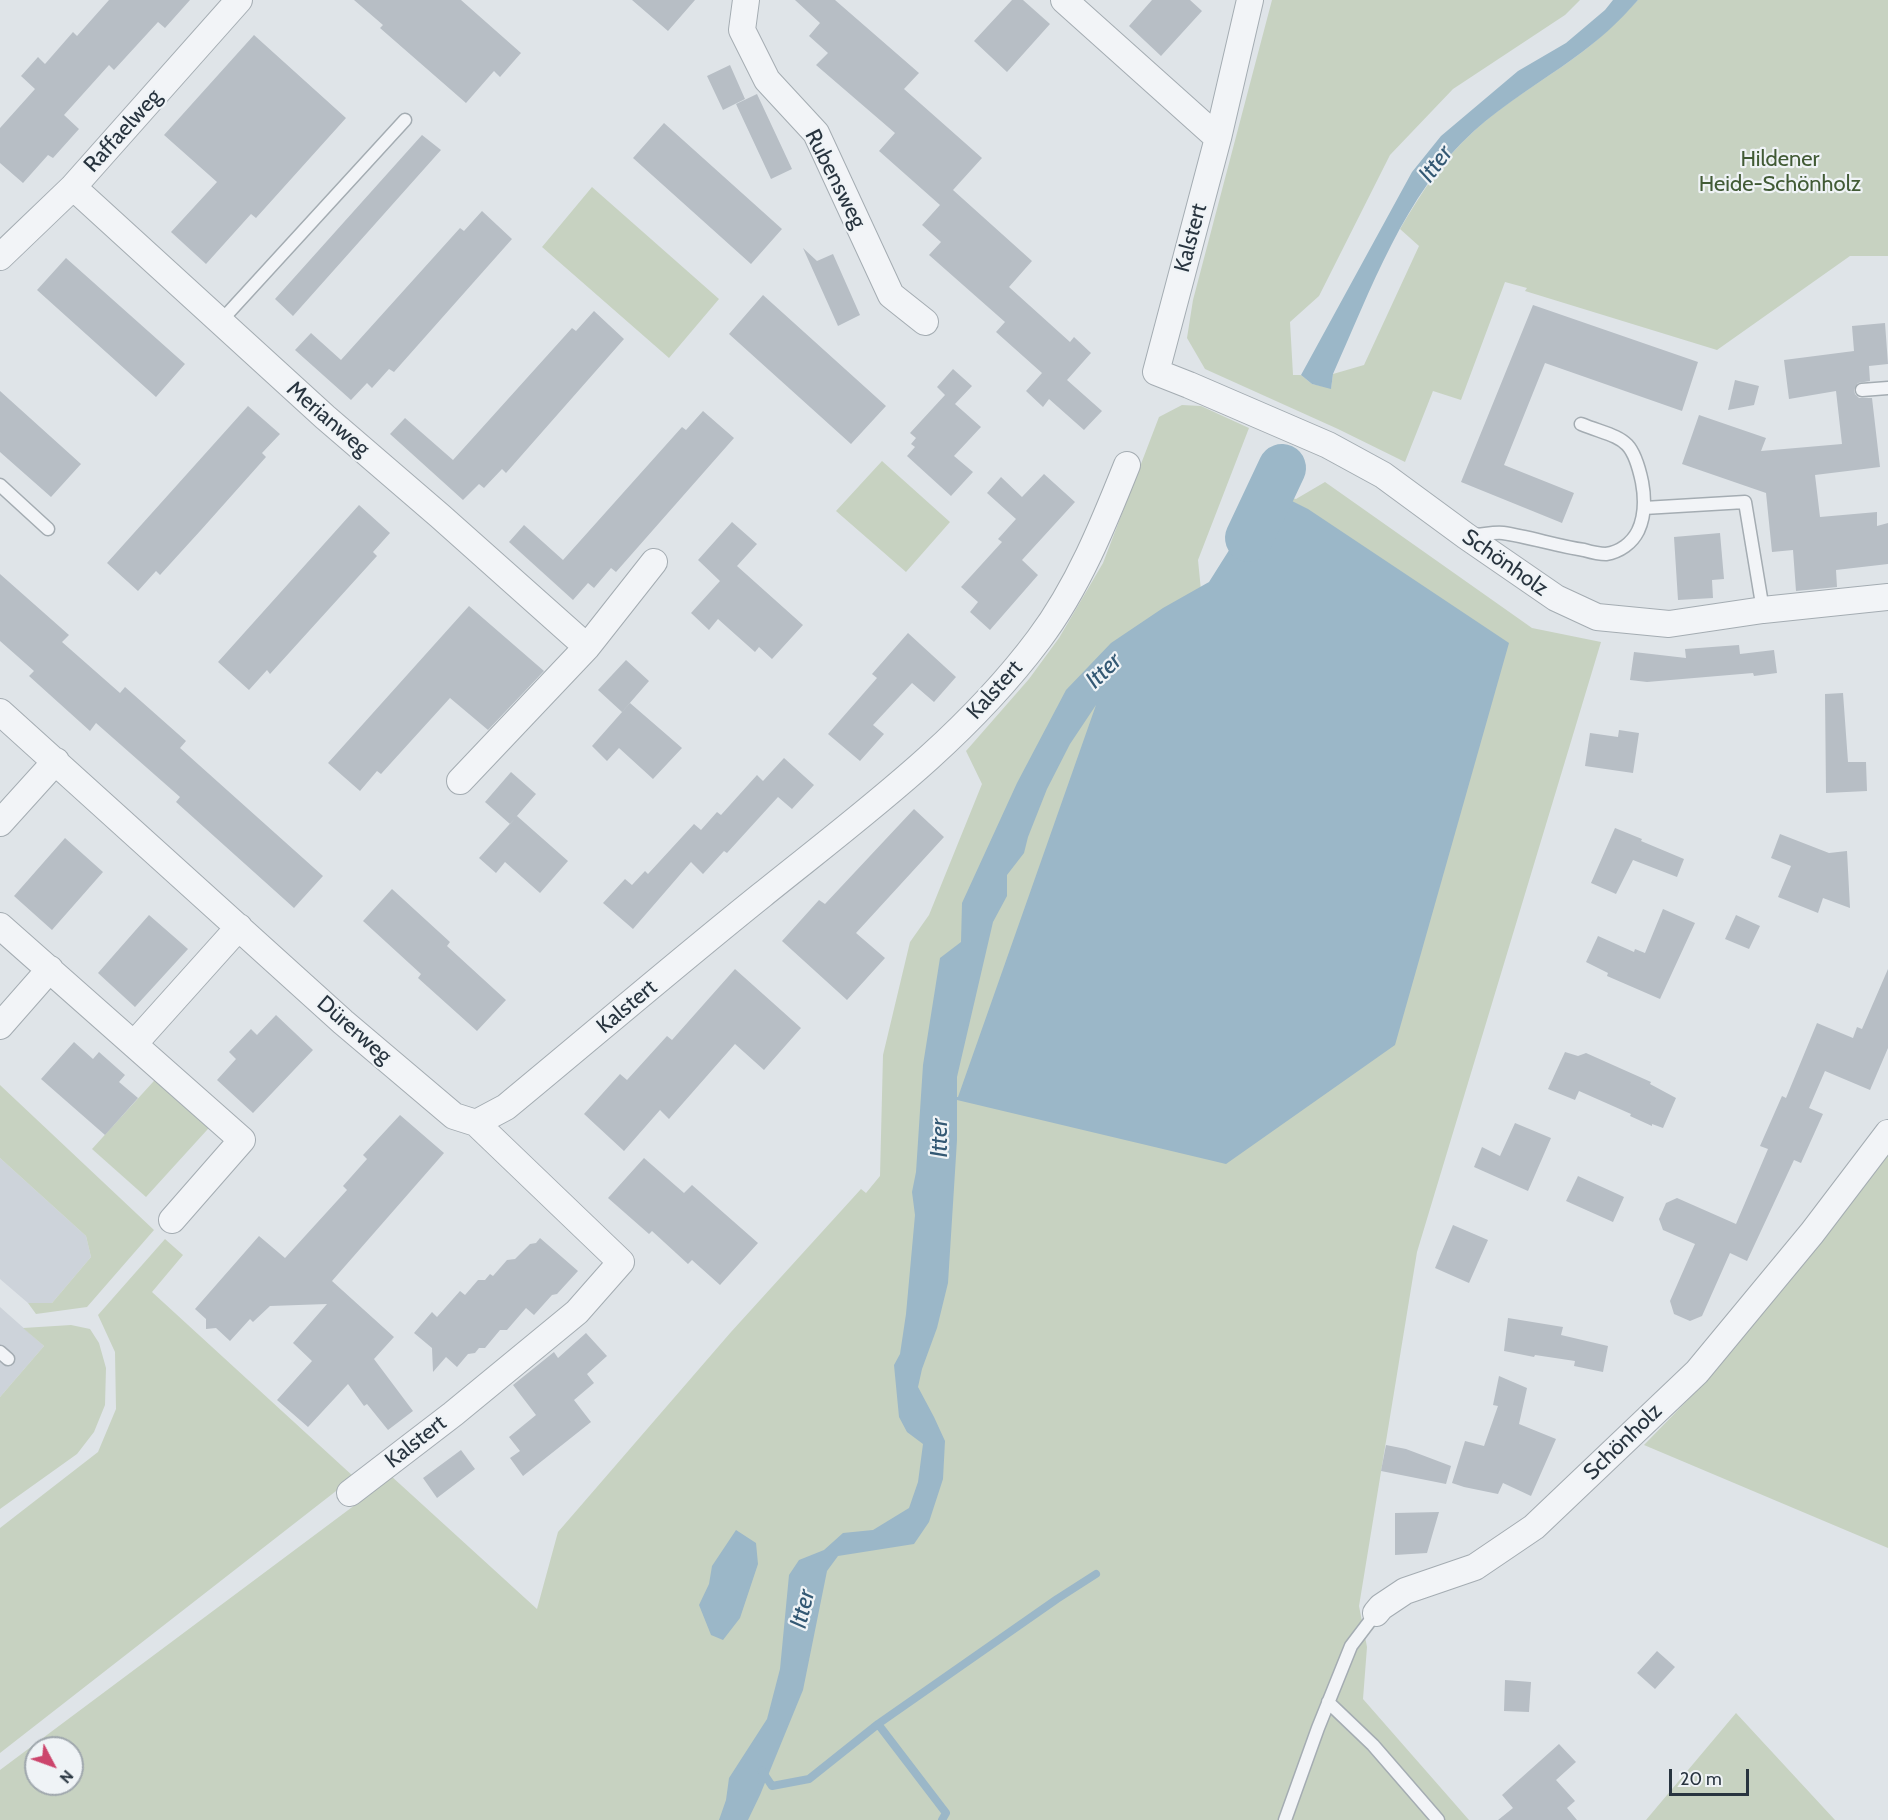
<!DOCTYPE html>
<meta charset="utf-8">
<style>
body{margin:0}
#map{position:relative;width:1888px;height:1820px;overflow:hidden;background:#dfe4e8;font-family:Cabin,sans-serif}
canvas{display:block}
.north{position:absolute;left:24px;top:1736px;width:60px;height:60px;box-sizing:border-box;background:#eff3f6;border:2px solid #9fa7ad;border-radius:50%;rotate:131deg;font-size:16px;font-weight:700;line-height:24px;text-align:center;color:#28343f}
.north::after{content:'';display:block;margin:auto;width:21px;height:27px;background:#cc456c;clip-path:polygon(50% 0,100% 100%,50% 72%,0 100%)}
.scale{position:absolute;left:1669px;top:1769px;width:80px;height:27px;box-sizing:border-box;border:3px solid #28343f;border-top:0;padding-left:8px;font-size:18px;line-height:21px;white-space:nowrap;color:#28343f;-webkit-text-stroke:4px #eff3f6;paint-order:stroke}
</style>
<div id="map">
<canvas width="1888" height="1820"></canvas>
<div class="north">N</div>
<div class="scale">20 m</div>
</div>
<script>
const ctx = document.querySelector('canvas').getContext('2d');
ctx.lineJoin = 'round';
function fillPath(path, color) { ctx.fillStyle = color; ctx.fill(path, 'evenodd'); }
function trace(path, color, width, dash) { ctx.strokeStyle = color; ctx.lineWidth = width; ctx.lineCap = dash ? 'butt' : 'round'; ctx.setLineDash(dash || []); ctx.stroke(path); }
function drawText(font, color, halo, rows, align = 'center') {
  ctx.font = font + ' Cabin,sans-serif'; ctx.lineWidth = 4.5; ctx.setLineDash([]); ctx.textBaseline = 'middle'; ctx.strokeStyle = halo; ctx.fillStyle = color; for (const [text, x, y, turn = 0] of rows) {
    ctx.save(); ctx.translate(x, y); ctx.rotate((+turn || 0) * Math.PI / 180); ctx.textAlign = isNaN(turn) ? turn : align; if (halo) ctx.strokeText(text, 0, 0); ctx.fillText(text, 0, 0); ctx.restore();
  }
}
const built = new Path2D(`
 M 0,1158 L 86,1236 L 91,1257 L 52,1303 L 28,1303 L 0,1279 Z
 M 0,1307 L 44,1346 L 0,1397 Z`);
const green = new Path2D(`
 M 1272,0 L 1580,0 L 1565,15 L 1453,89 L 1390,155 L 1319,296 L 1290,322 L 1293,375 L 1301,375 L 1312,384 L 1331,388 L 1333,374 L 1364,365 L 1419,246 L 1400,229 C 1421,193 1443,159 1474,131 C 1504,103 1541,82 1574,58 C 1598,41 1618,21 1638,0 L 1888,0 L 1888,256 L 1850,256 L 1717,350 L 1525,291 L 1527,288 L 1505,282 L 1461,400 L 1433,391 L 1405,462 L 1338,429 L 1205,369 L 1187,338 L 1193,300 Z
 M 592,187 L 719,299 L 669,358 L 542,247 Z
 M 1182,405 L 1201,406 L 1249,428 L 1198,560 L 1204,621 L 1279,494 L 1296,499 L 1325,482 L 1532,628 L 1601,642 L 1417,1252 L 1359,1606 L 1367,1647 L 1363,1699 L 1469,1820 L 0,1820 L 0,1770 L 371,1493 L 390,1475 L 537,1609 L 558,1532 L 731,1332 L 861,1189 L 866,1193 L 880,1176 L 883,1055 L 910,942 L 929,915 L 982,784 L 966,751 L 1029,679 L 1059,638 L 1103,563 L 1159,417 ZM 36,1748 L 72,1748 L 72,1784 L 36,1784 Z
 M 882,461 L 950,522 L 906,572 L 836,511 Z
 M 163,1071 L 217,1119 L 146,1197 L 92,1149 Z
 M 0,1085 L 154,1230 L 87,1307 L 36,1314 L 28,1303 L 52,1303 L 91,1257 L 86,1236 L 0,1158 Z
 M 1888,1151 L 1888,1548 L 1644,1445 L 1707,1380 L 1823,1238 Z
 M 165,1239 L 183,1255 L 152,1292 L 354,1477 L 0,1753 L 0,1528 L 98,1452 L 116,1409 L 115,1352 L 98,1315 Z
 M 71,1325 L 90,1329 L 99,1343 L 106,1368 L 105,1405 L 94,1432 L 77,1454 L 0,1509 L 0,1397 L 44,1346 L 23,1328 Z
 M 1736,1713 L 1835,1820 L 1646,1820 Z`);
const water = new Path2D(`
 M 1613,0 L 1638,0 C 1619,22 1598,41 1574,58 C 1541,82 1505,103 1474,131 C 1404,194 1371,290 1333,374 L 1331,389 L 1312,384 L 1301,375 L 1412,172 L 1441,136 L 1518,71 L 1566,43 L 1605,10 Z
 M 1266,473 L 1286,480 L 1280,495 L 1308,509 L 1509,643 L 1395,1045 L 1226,1164 L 957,1100 L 957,1140 L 948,1283 L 937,1328 L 922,1369 L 918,1387 L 934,1417 L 945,1441 L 943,1479 L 929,1522 L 914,1544 L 838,1556 L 827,1571 L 803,1690 L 760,1795 L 748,1820 L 719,1820 L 726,1800 L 729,1778 L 767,1719 L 780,1669 L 789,1575 L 799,1560 L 824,1550 L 843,1533 L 873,1530 L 909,1508 L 918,1482 L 923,1444 L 907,1432 L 899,1417 L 894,1365 L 900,1354 L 906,1314 L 915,1215 L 912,1192 L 916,1172 L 923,1065 L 940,958 L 961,942 L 962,903 L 1017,783 L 1066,690 L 1111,643 L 1163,608 L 1209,582 L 1250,517 L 1266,484 ZM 1096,705 L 958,1097 L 957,1097 L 957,1077 L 993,922 L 1007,896 L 1007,875 L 1024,853 L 1028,837 L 1047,789 L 1070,744 Z
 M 736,1530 L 756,1543 L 758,1564 L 740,1618 L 723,1640 L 711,1635 L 699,1605 L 709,1584 L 712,1566 Z`);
const stream = new Path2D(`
 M 878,1724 L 1057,1599 L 1096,1574
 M 762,1771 L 772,1786 L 809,1779 L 878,1724 L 946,1813 L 942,1820`);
const river = new Path2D(`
 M 1249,538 L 1282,468`);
const building = new Path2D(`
 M 109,0 L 190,0 L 165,28 L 158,22 L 114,70 L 109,65 L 64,115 L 79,129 L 53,158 L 48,155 L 23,183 L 0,163 L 0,128 L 35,89 L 21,76 L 38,57 L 45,64 L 73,32 L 77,36 Z
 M 354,0 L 461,0 L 521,53 L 500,77 L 494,71 L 466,103 L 380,28 L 383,25 Z
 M 632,0 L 695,0 L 668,31 Z
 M 795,0 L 835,0 L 919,73 L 904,89 L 982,158 L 953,190 L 1032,261 L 1009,287 L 1070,342 L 1074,337 L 1091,353 L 1067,380 L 1102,411 L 1084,430 L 1049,399 L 1043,407 L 1026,391 L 1042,373 L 996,332 L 1005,322 L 929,255 L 941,242 L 922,225 L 940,205 L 879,151 L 895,133 L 816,65 L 828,53 L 809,36 L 820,23 Z
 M 1012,0 L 1023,0 L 1050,24 L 1007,72 L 974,41 Z
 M 1152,0 L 1190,0 L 1202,11 L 1161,56 L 1129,26 Z
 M 254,35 L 346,118 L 256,218 L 251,214 L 206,264 L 171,232 L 217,182 L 164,135 Z
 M 730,65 L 745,99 L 723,110 L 707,76 Z
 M 757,94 L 792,169 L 771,179 L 736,104 Z
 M 664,123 L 782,229 L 751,264 L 633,158 Z
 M 422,135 L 441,150 L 293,316 L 275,299 Z
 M 482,211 L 512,239 L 394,372 L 389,369 L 372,388 L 367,383 L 351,400 L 295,350 L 311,333 L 341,360 L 460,228 L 464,231 Z
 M 803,248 L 817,261 L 833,254 L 860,315 L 838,326 Z
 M 66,258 L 185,364 L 156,397 L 37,290 Z
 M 763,295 L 886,406 L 851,444 L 729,334 Z
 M 1533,305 L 1698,362 L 1682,411 L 1545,363 L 1504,465 L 1574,493 L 1562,523 L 1461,482 Z
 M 594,311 L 624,339 L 506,473 L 502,469 L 484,488 L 479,484 L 463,500 L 390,434 L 405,418 L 453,460 L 572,328 L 576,331 Z
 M 1885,323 L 1888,364 L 1869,366 L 1870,381 L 1858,383 L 1854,390 L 1855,394 L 1859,398 L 1872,398 L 1880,467 L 1815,475 L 1820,517 L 1877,512 L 1877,526 L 1888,523 L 1888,564 L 1836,570 L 1837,587 L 1796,591 L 1793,550 L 1772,552 L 1766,493 L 1682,464 L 1699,415 L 1766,438 L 1761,451 L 1842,444 L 1836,391 L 1789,399 L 1784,360 L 1854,351 L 1852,326 Z
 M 953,369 L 972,386 L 955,404 L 981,427 L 954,456 L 973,472 L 951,496 L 907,456 L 915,447 L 911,444 L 916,438 L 910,433 L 945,395 L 937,387 Z
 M 1735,380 L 1759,386 L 1754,405 L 1728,410 Z
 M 0,391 L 81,464 L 51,497 L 0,452 Z
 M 248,406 L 280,434 L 262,453 L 266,457 L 201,530 L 160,575 L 156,571 L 138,591 L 107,563 Z
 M 703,411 L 734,438 L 616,572 L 611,568 L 594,588 L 588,583 L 573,600 L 509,542 L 524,525 L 563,560 L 682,427 L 686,430 Z
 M 1044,474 L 1075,502 L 1022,560 L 1038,575 L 990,630 L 970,612 L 978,602 L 961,587 L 1002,542 L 998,539 L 1016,519 L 987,493 L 1001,477 L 1022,497 Z
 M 359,505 L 390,533 L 373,552 L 377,556 L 270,674 L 267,670 L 249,690 L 218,662 Z
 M 732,522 L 757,544 L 737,566 L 803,625 L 772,659 L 759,647 L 755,652 L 718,619 L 709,630 L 691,613 L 720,581 L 698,560 Z
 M 1720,533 L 1724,579 L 1712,580 L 1713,598 L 1678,600 L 1674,537 Z
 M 0,574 L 69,635 L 62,642 L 120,693 L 125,687 L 186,741 L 180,748 L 323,876 L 294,908 L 176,802 L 180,797 L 96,723 L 90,731 L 29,676 L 34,671 L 0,641 Z
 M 469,606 L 544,671 L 488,730 L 450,698 L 381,774 L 377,771 L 360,791 L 328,763 Z
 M 908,633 L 956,677 L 934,702 L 912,683 L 873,725 L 884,734 L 860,761 L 828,734 L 877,678 L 872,674 Z
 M 1739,645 L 1740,654 L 1774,650 L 1777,673 L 1754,676 L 1753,673 L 1647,682 L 1630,680 L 1634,652 L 1686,658 L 1685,649 Z
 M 626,660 L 649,681 L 622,712 L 598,690 Z
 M 1843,693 L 1848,762 L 1866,762 L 1867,791 L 1826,793 L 1825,694 Z
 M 630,703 L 682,748 L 653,779 L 619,748 L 607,761 L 592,746 Z
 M 1619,730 L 1639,733 L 1633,773 L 1585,766 L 1590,733 L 1618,737 Z
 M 784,758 L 814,785 L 792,809 L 778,797 L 727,853 L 724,851 L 703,874 L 691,862 L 633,929 L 603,903 L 625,879 L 632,885 L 645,871 L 648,874 L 694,824 L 701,830 L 717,812 L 721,815 L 757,775 L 763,781 Z
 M 511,772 L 536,794 L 510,824 L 485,802 Z
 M 914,809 L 944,837 L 856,933 L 885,958 L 847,1000 L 782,941 L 819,900 L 825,904 Z
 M 517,816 L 568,861 L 540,893 L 505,862 L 496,873 L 479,858 Z
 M 1615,828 L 1642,839 L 1641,841 L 1684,859 L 1677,877 L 1633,860 L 1616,894 L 1591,883 Z
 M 1780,834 L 1829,853 L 1847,851 L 1850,908 L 1823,898 L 1818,913 L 1778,897 L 1791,866 L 1771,858 Z
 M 65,838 L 103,872 L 52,930 L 14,896 Z
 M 392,889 L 450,942 L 447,946 L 506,1000 L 477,1031 L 418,978 L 421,974 L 363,921 Z
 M 1663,909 L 1695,923 L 1660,999 L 1607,976 L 1608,973 L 1586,962 L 1598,936 L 1634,952 L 1635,949 L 1645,953 Z
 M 149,915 L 188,949 L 135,1007 L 98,973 Z
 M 1736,915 L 1760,926 L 1749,949 L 1725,939 Z
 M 735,969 L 801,1028 L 764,1070 L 735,1044 L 669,1119 L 660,1110 L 624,1151 L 584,1114 L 620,1074 L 627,1080 L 667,1036 L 672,1040 Z
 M 1888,969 L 1888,1048 L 1870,1090 L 1825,1071 L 1809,1108 L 1823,1114 L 1801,1163 L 1794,1160 L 1747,1261 L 1730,1253 L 1702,1316 L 1690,1321 L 1674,1314 L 1670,1301 L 1695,1244 L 1663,1230 L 1659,1219 L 1666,1203 L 1677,1198 L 1736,1224 L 1768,1149 L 1760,1146 L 1782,1096 L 1786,1098 L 1817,1023 L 1853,1038 L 1857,1027 L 1862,1029 Z
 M 276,1015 L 313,1050 L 253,1113 L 217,1080 L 236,1059 L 229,1052 L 251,1029 L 257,1035 Z
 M 74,1042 L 93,1059 L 99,1052 L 125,1075 L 119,1082 L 138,1098 L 105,1135 L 41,1079 Z
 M 1565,1052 L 1578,1056 L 1586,1053 L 1651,1082 L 1650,1084 L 1676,1098 L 1663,1128 L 1652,1124 L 1652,1126 L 1630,1116 L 1631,1114 L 1579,1091 L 1575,1100 L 1548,1089 Z
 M 400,1115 L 444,1153 L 332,1281 L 394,1337 L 374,1359 L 413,1411 L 388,1430 L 367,1404 L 364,1406 L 348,1384 L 308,1427 L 277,1400 L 312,1361 L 293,1343 L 327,1304 L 270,1306 L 253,1322 L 250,1319 L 230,1341 L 216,1328 L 206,1329 L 206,1319 L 195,1309 L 259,1236 L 285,1258 L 347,1190 L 343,1186 L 367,1159 L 363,1155 Z
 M 1515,1123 L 1551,1138 L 1528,1191 L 1474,1167 L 1482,1147 L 1500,1156 Z
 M 644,1158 L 684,1193 L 692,1185 L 758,1243 L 720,1285 L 692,1260 L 688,1264 L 652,1231 L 649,1234 L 608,1198 Z
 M 1578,1176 L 1624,1197 L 1613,1222 L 1566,1201 Z
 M 1453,1225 L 1488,1240 L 1469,1283 L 1435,1268 Z
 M 540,1238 L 578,1271 L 557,1294 L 552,1295 L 534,1315 L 526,1308 L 507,1330 L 500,1330 L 485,1348 L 479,1348 L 475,1353 L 468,1354 L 457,1367 L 446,1357 L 433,1372 L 432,1348 L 414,1333 L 432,1312 L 437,1317 L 460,1291 L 465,1295 L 478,1280 L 485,1280 L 490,1274 L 493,1276 L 507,1260 L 515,1259 L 530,1244 L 536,1243 Z
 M 1508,1318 L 1563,1327 L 1561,1335 L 1608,1346 L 1603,1372 L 1574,1366 L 1575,1361 L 1535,1355 L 1534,1357 L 1504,1351 Z
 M 586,1333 L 607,1356 L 587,1374 L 594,1383 L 574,1400 L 591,1422 L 523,1476 L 510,1458 L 520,1451 L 509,1437 L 536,1415 L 513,1385 L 554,1352 L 558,1358 Z
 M 1499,1376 L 1527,1388 L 1519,1424 L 1556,1439 L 1531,1496 L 1503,1483 L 1498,1494 L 1464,1487 L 1452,1483 L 1465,1441 L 1484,1446 L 1498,1406 L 1493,1405 Z
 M 1386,1445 L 1406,1449 L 1451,1466 L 1446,1484 L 1381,1471 Z
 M 461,1450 L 475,1469 L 437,1498 L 423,1478 Z
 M 1439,1512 L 1427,1553 L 1395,1555 L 1395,1513 Z
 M 1657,1651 L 1675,1667 L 1655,1689 L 1637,1673 Z
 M 1505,1680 L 1531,1682 L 1529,1712 L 1504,1711 Z
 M 1559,1744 L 1576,1762 L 1556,1780 L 1575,1801 L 1567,1808 L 1577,1820 L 1498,1820 L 1513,1808 L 1502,1795 Z`);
const lane = new Path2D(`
 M 220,322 L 405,120
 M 1862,390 L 1888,388
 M 0,485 L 48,529
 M 1644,508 L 1745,502 L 1763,610
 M 1472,535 C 1482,535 1493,532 1503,533 C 1530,537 1557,546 1584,550 C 1591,552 1599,554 1606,554 C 1620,552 1632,543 1638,531 C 1645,516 1645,498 1642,482 C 1632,435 1622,440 1581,424
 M 0,1352 L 8,1359
 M 1328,1702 L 1373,1745 L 1438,1820
 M 1285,1820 L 1318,1728 L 1351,1646 L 1376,1613`);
const street = new Path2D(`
 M 746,0 L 742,30 L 767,80 L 816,133 L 891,295 L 925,322
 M 1064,0 L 1218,138
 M 1250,0 L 1218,138 L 1156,372 L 1189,385 L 1328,445 L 1383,475 L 1466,536 L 1556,598 L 1597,617 L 1669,624 L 1763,610 L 1888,597
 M 73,187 L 325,417 L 440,516 L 587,647
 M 0,257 L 73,187 L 239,0
 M 0,712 L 343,1022 L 454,1116 L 476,1123 L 621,1262 L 577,1312 L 453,1414 L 350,1493
 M 460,781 L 587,647 L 654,562
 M 0,823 L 56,761
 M 0,926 L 242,1140 L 172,1220
 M 0,1026 L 50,969
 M 134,1044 L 239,927
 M 476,1123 L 506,1107 C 592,1036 676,964 762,895 C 860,816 963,741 1039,639 C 1078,587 1103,525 1127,465
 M 1376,1613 L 1381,1607 L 1405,1591 L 1475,1567 L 1534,1527 L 1697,1372 L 1812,1233 L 1888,1133`);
const streetNames = [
 ["Raffaelweg",123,131,-48],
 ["Rubensweg",835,179,63],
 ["Kalstert",1191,238,-75],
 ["Merianweg",328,419,41],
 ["Schönholz",1505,563,35],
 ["Kalstert",995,690,-48],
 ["Kalstert",627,1007,-40],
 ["Dürerweg",354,1030,41],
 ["Kalstert",416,1442,-38],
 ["Schönholz",1623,1442,-44]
];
const parkNames = [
 ["Hildener",1780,160],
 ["Heide-Schönholz",1780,185]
];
const waterNames = [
 ["Itter",1436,164,-53],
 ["Itter",1104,671,-44],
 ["Itter",940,1138,-90],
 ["Itter",803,1609,-76]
];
fillPath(built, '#cdd3da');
fillPath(green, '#c7d2c1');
fillPath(water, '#9bb7c8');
trace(stream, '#9bb7c8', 8);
trace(river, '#9bb7c8', 48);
fillPath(building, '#b7bec5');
trace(lane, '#a4acb2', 15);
trace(street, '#a4acb2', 28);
trace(lane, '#f2f4f7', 12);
trace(street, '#f2f4f7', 26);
drawText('22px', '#28343f', '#eff3f6', streetNames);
drawText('22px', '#425b36', '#eff3f6', parkNames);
drawText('italic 24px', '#335873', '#eff3f6', waterNames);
</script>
